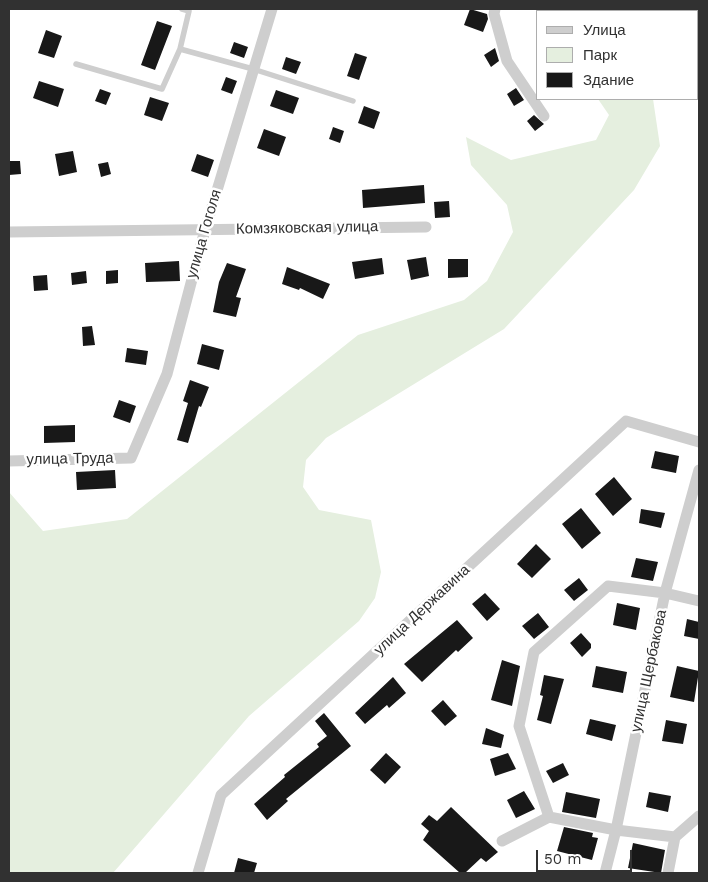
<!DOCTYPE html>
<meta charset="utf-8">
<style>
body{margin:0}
#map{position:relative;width:708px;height:882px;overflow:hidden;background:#fff;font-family:"Work Sans",sans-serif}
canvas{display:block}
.frame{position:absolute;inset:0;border:10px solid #313131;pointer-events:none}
.legend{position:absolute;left:536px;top:10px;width:162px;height:90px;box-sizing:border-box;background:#fff;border:1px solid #adadad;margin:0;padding:6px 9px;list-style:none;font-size:15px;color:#313131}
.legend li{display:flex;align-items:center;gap:10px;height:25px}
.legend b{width:25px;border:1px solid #adadad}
.scale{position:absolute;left:536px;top:850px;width:96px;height:22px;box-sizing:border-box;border:2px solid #313131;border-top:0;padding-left:6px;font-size:15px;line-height:18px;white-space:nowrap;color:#313131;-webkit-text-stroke:4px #fff;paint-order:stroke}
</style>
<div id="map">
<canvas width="708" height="882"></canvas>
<div class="frame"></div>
<ul class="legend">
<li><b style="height:6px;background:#cecece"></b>Улица</li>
<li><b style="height:14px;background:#e5efdf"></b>Парк</li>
<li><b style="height:14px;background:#181818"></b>Здание</li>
</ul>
<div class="scale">50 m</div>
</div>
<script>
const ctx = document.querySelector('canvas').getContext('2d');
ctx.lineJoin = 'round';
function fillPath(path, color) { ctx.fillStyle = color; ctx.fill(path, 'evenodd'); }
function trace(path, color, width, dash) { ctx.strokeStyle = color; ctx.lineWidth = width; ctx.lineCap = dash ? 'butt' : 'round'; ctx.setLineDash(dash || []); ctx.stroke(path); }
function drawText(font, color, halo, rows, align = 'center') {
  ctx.font = font + ' "Work Sans",sans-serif'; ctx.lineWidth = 5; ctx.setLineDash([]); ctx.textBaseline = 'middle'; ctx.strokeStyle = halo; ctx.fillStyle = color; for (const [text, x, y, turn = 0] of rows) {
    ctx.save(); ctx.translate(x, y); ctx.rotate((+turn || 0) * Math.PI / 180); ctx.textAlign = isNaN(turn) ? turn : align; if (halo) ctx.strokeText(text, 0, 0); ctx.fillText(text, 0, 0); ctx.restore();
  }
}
const green = new Path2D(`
 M 578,9 L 689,9 L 687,11 L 575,11 Z
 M 598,99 L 653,99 L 660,146 L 634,190 L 504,329 L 326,438 L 306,460 L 303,487 L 319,510 L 371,520 L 381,572 L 375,598 L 359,621 L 249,716 L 113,873 L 9,873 L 9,492 L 43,531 L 127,519 L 358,335 L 464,300 L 487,281 L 513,232 L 507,205 L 471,165 L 466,137 L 511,160 L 596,140 L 609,115 Z`);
const building = new Path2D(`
 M 470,9 L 487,14 L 488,19 L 483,32 L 464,25 Z
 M 157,21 L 172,26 L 155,70 L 141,65 Z
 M 46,30 L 62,36 L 54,58 L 38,53 Z
 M 234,42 L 248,47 L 244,58 L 230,53 Z
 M 495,48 L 499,61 L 491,67 L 484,55 Z
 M 355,53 L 367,57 L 359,80 L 347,76 Z
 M 286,57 L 301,62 L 296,74 L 282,69 Z
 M 226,77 L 237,81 L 232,94 L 221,90 Z
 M 39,81 L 64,89 L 58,107 L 33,98 Z
 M 516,88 L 524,100 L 514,106 L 507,94 Z
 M 100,89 L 111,93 L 106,105 L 95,101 Z
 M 276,90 L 299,98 L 293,114 L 270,106 Z
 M 150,97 L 169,103 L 162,121 L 144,115 Z
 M 364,106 L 380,112 L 374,129 L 358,123 Z
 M 534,115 L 544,124 L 535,131 L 527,121 Z
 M 333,127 L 344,131 L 340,143 L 329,139 Z
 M 264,129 L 286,137 L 279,156 L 257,148 Z
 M 73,151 L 77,172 L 59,176 L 55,154 Z
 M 197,154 L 214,160 L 208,177 L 191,171 Z
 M 9,161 L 20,161 L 21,174 L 9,175 Z
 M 108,162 L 111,174 L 101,177 L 98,164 Z
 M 424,185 L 425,203 L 363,208 L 362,190 Z
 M 449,201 L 450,217 L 435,218 L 434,202 Z
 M 426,257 L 429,276 L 411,280 L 407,260 Z
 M 382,258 L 384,274 L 355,279 L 352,262 Z
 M 448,259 L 468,259 L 468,277 L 448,278 Z
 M 179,261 L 180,281 L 146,282 L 145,263 Z
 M 227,263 L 246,269 L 236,297 L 241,298 L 236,317 L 213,312 L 219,282 Z
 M 287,267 L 330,284 L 323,299 L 300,288 L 299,290 L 282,284 Z
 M 118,270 L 118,283 L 106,284 L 106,271 Z
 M 86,271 L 87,283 L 72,285 L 71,273 Z
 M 47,275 L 48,290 L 34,291 L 33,276 Z
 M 92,326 L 95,345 L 83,346 L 82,327 Z
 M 202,344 L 224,350 L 219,370 L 197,364 Z
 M 127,348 L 148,351 L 146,365 L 125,362 Z
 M 190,380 L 209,387 L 201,407 L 199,406 L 188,443 L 177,440 L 188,403 L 183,401 Z
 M 119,400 L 136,406 L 130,423 L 113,417 Z
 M 75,425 L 75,442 L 44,443 L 44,426 Z
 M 655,451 L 679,456 L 676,473 L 651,468 Z
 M 115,470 L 116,488 L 77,490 L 76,472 Z
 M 614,477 L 632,499 L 613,516 L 595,494 Z
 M 581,508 L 601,533 L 582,549 L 562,524 Z
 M 641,509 L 665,513 L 661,528 L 639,523 Z
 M 536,544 L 551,559 L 532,578 L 517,564 Z
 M 636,558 L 658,562 L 653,581 L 631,577 Z
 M 579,578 L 588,590 L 574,601 L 564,590 Z
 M 485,593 L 500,609 L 487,621 L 472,604 Z
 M 617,603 L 640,608 L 636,630 L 613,625 Z
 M 538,613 L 549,627 L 534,639 L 522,626 Z
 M 687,619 L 699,622 L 699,639 L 684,636 Z
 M 457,620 L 473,638 L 458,652 L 456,650 L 422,682 L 404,664 Z
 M 581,633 L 591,644 L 591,648 L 582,657 L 570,643 Z
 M 502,660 L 520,666 L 512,706 L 491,700 Z
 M 596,666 L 627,672 L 623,693 L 592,687 Z
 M 677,666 L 699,671 L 694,702 L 670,697 Z
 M 544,675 L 564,679 L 551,724 L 537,720 L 543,696 L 540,695 Z
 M 393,677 L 406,693 L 389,708 L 387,705 L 365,724 L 355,713 Z
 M 443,700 L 457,716 L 445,726 L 431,711 Z
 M 324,713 L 351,746 L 286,799 L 288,801 L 267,820 L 254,804 L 285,777 L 284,775 L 319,747 L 317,744 L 327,736 L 315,721 Z
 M 590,719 L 616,725 L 612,741 L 586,734 Z
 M 666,720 L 687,724 L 683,744 L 662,741 Z
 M 486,728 L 504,735 L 501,748 L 482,744 Z
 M 386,753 L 401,767 L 385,784 L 370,770 Z
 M 508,753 L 516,769 L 495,776 L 490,759 Z
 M 563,763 L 569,775 L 553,783 L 546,771 Z
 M 524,791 L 535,809 L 516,818 L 507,800 Z
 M 566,792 L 600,799 L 596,818 L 562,812 Z
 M 649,792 L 671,796 L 668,812 L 646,807 Z
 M 451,807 L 498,852 L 486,862 L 481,858 L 465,873 L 460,873 L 423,840 L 429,831 L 421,824 L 429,815 L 437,821 Z
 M 564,827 L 593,833 L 592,837 L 598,838 L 592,860 L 557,851 Z
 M 633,843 L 665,850 L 661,873 L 628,868 Z
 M 238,858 L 257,863 L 254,873 L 234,873 Z`);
const lane = new Path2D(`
 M 182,9 L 189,11 L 180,49 L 253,69 L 353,101
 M 76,64 L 162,89 L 180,49`);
const street = new Path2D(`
 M 495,9 L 494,14 L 507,61 L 544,116
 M 9,232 L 426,227
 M 9,461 L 131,458 L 167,374 L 205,230 L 272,9
 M 699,601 L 665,593 L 608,586 L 534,652 L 519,726 L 549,817 L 616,830 L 675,837 L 699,816
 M 502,841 L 549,817
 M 198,873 L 221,795 L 626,421 L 699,442
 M 605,873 L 616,830 L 665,593 L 699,470
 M 668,873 L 675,837`);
const streetNames = [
 ["Комзяковская улица",307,228,-1],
 ["улица Гоголя",204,234,-74],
 ["улица Труда",70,459,-1],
 ["улица Державина",422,610,-43],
 ["улица Щербакова",649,671,-78]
];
fillPath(green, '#e5efdf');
fillPath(building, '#181818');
trace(lane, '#cecece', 5.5);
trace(street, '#cecece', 11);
drawText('15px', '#313131', '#fff', streetNames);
</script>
